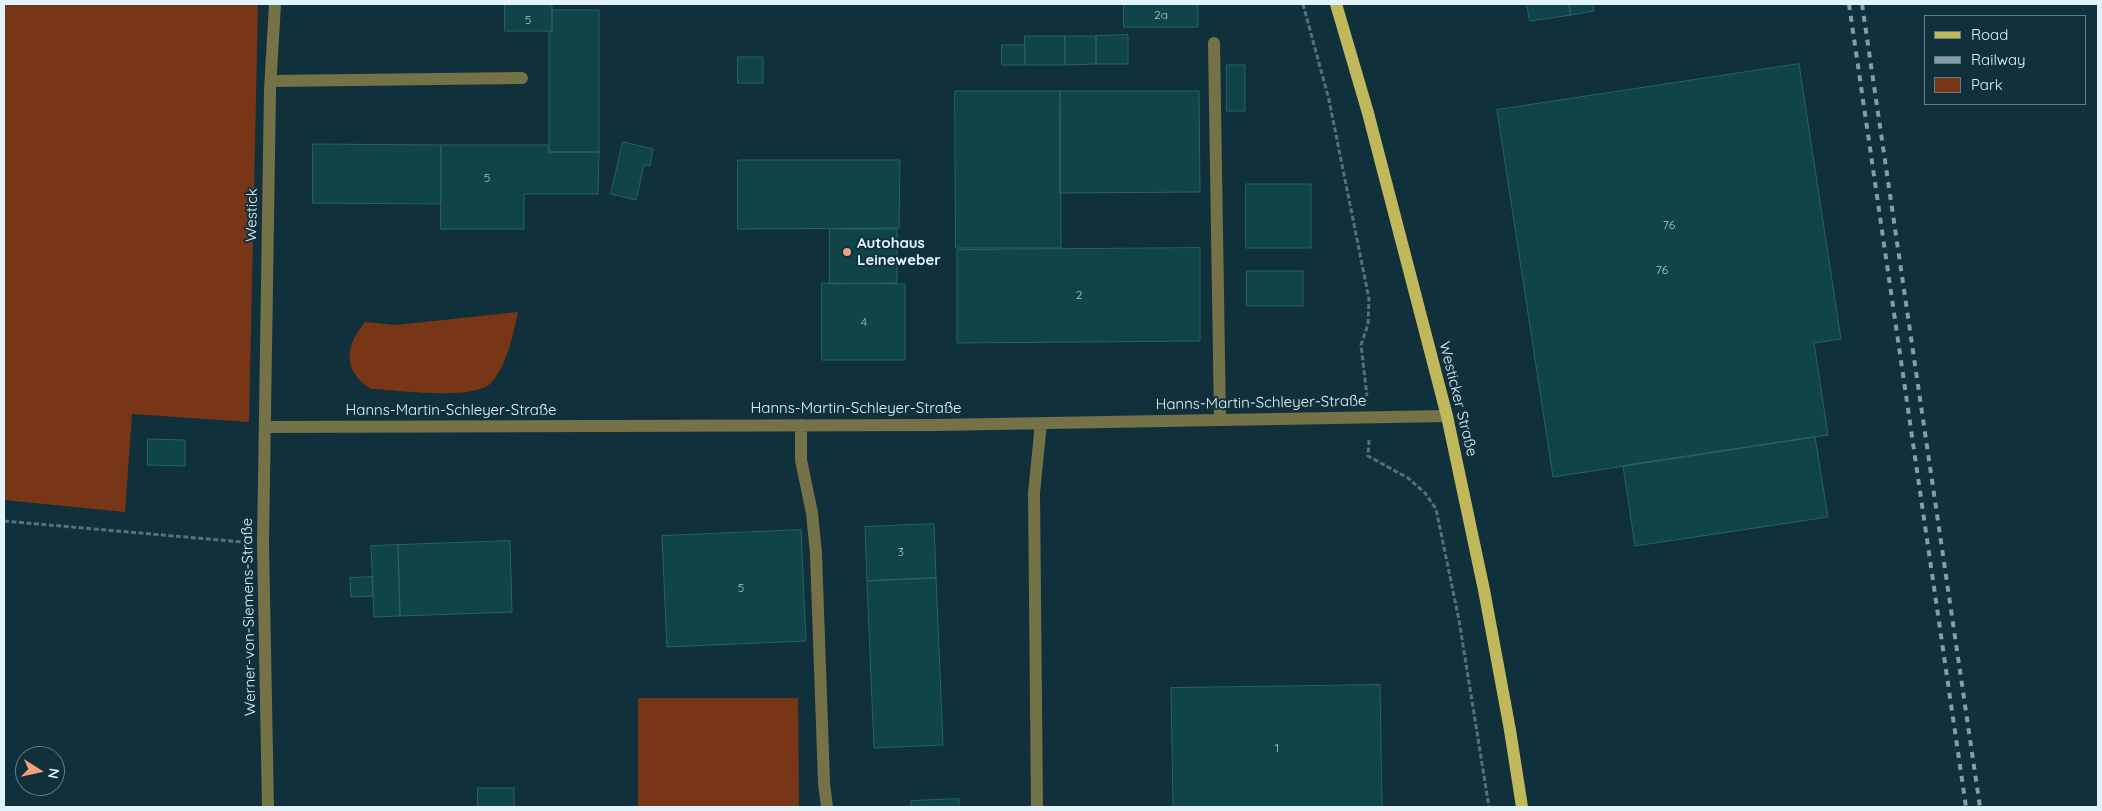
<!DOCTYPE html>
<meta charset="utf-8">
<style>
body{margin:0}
#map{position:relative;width:2102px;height:811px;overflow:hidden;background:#10303b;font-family:Quicksand,sans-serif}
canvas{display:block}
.frame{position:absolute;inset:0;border:5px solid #e2f4fb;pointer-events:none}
.legend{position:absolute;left:1924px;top:15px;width:162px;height:90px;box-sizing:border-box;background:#10303b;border:1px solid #647e88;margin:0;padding:6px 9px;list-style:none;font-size:15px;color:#e2f4fb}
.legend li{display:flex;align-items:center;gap:10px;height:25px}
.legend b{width:25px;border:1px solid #647e88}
.north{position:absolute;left:15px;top:746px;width:50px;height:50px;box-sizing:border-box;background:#10303b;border:1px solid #647e88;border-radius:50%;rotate:100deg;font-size:14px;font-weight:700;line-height:20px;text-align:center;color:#e2f4fb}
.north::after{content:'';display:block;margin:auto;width:18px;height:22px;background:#f2a17e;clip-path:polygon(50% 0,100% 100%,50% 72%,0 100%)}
</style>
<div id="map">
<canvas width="2102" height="811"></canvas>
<div class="frame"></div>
<ul class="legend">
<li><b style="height:6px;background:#c1b85c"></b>Road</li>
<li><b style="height:6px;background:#859da6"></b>Railway</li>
<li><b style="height:14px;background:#783617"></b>Park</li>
</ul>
<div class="north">N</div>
</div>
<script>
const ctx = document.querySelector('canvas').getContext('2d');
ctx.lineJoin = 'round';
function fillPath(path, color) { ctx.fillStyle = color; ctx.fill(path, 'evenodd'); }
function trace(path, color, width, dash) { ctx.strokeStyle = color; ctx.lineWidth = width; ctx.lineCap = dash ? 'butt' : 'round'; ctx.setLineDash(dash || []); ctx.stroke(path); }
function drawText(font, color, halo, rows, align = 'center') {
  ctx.font = font + ' Quicksand,sans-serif'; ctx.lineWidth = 4; ctx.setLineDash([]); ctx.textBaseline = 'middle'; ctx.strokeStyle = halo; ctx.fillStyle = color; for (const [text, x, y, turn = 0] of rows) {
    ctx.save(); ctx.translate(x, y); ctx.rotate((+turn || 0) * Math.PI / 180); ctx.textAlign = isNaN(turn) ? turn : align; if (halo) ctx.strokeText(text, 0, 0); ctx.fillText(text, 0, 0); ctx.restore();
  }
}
const green = new Path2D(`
 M 4,4 L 258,4 L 249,422 L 132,414 L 125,512 L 4,500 Z
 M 518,312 C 514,332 506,368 491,383 C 473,401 398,390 371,389 C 342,371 345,346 365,322 L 396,325 Z
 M 638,698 L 798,698 L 799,807 L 638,807 Z`);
const building = new Path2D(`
 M 505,4 L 552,4 L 552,31 L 505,31 Z
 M 1124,4 L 1198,4 L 1198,27 L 1124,27 Z
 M 1527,4 L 1569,4 L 1571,15 L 1530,21 Z
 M 1569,4 L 1593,4 L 1594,11 L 1571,15 Z
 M 552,10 L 599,10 L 599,152 L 549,152 L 549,31 L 552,31 Z
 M 1128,35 L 1128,64 L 1096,64 L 1096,36 Z
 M 1025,36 L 1065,36 L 1065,65 L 1025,65 Z
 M 1065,36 L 1096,36 L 1096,64 L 1065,65 Z
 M 1002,45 L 1025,45 L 1025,65 L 1002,65 Z
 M 738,57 L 763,57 L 763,83 L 738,83 Z
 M 1799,64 L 1841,339 L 1814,343 L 1828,435 L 1553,477 L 1497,110 Z
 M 1227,65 L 1245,65 L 1245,111 L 1227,111 Z
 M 955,91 L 1060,91 L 1061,248 L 956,248 Z
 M 1060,91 L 1199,91 L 1200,192 L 1060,193 Z
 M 623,142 L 653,149 L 650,166 L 644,165 L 636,200 L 611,194 Z
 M 313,144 L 441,145 L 441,204 L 313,203 Z
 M 441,145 L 548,145 L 549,152 L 599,152 L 598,194 L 524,194 L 524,229 L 441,229 Z
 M 738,160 L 900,160 L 899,228 L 738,229 Z
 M 1246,184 L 1311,184 L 1311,248 L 1246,248 Z
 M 830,229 L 897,229 L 897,283 L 830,284 Z
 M 1200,248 L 1200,341 L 957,343 L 957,250 Z
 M 1247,271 L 1303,271 L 1303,306 L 1247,306 Z
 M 822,283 L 905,284 L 905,360 L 822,360 Z
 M 1815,437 L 1828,517 L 1635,546 L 1623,466 Z
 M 148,439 L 185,440 L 185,466 L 148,465 Z
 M 934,524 L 936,578 L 867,581 L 865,527 Z
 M 801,530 L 806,641 L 667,647 L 662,536 Z
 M 510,541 L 512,612 L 400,616 L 398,545 Z
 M 398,545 L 400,616 L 374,617 L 371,546 Z
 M 372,577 L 373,596 L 351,597 L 350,578 Z
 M 936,578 L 943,745 L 874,748 L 867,581 Z
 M 1380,685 L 1382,807 L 1173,807 L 1171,688 Z
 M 478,788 L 514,788 L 514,807 L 457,807 L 477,807 Z
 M 959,799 L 959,807 L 911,807 L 911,801 Z`);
const path = new Path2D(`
 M 1303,4 L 1329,100 L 1369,299 L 1368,324 L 1361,345 L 1367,396
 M 1369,440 L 1368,456 L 1408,478 L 1425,493 L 1436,509 L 1459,620 L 1489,807
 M 4,521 L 242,542`);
const minor = new Path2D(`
 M 1214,43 L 1220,420
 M 271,81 L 522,78
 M 801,425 L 801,460 L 812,513 L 816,553 L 824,783 L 827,807
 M 266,427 L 936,425 L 1447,416
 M 268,807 L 263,543 L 270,90 L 275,4
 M 1037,807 L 1034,493 L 1041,423`);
const major = new Path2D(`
 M 1336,4 L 1368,113 L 1447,416 L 1484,590 L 1510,730 L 1522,807`);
const rail = new Path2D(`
 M 1849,4 L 1966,807
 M 1862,4 L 1980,807`);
const markers = [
 [847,252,5,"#f2a17e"]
];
const numberNames = [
 ["2a",1161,15],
 ["5",528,20],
 ["5",487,178],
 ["76",1669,225],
 ["76",1662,270],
 ["2",1079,295],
 ["4",864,322],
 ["3",901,552],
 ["5",741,588],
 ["1",1277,748]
];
const streetNames = [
 ["Westick",252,215,-89],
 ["Westicker Straße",1458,399,76],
 ["Hanns-Martin-Schleyer-Straße",1261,403,-1],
 ["Hanns-Martin-Schleyer-Straße",856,408],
 ["Hanns-Martin-Schleyer-Straße",451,410],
 ["Werner-von-Siemens-Straße",249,617,-91]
];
const poiNames = [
 ["Autohaus",857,243],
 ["Leineweber",857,260]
];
fillPath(green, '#783617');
fillPath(building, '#0f4449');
trace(building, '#256368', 1);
trace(path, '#56717b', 3, [5, 2.5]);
trace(minor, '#767248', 12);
trace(major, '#c1b85c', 12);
trace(rail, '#859da6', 4, [6, 6]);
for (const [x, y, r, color] of markers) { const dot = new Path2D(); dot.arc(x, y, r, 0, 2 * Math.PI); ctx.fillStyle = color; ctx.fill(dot); trace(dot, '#10303b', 2); }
drawText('12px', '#adc8ce', null, numberNames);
drawText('15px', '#e2f4fb', '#10303b', streetNames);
drawText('bold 15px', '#e2f4fb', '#10303b', poiNames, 'left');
</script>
